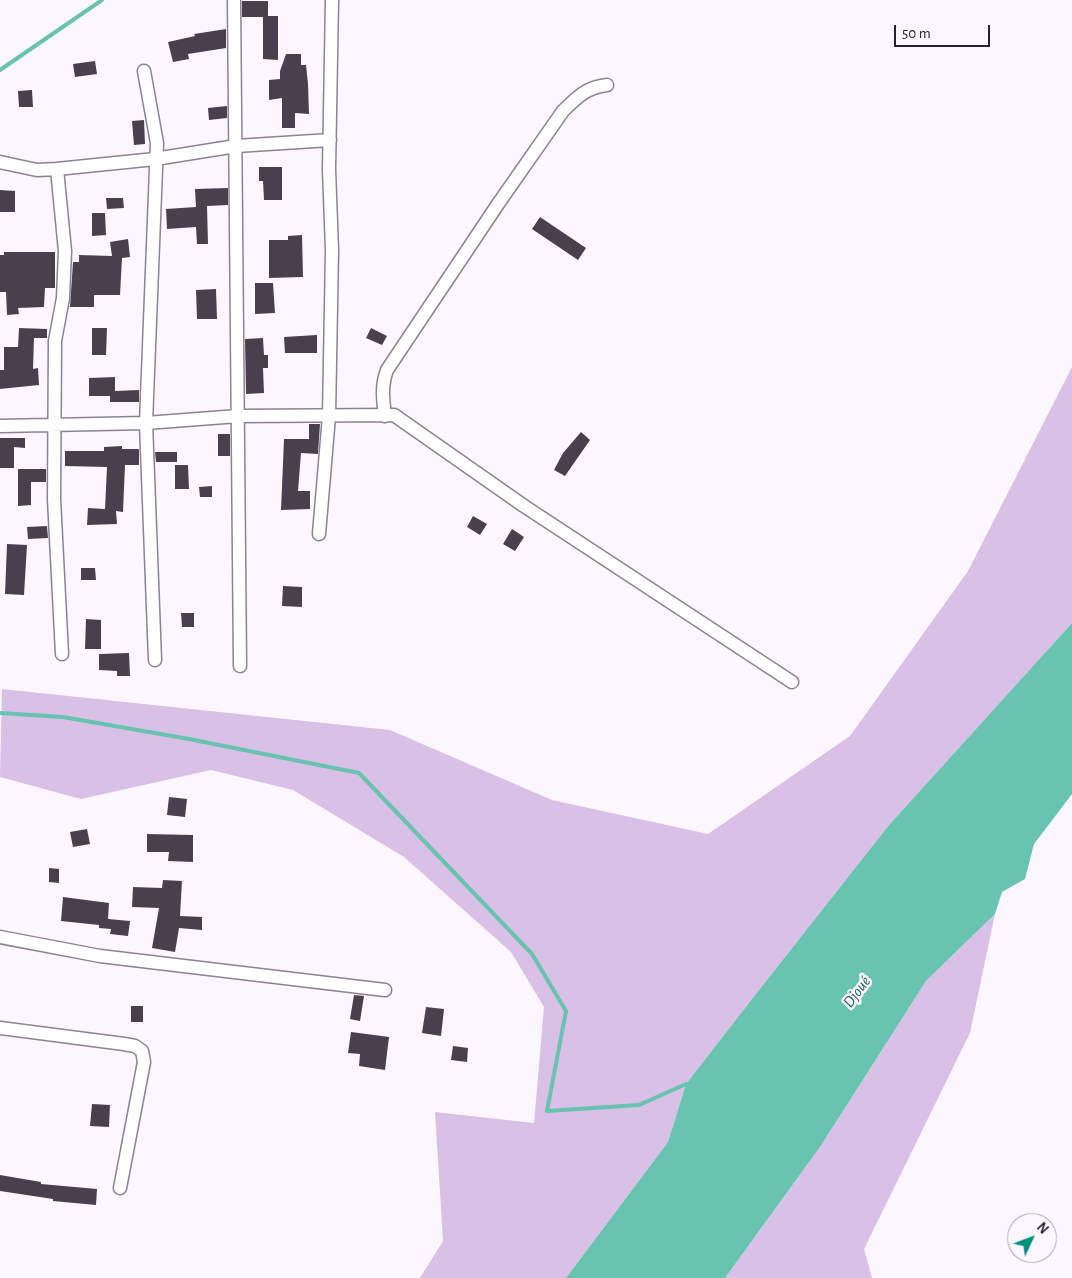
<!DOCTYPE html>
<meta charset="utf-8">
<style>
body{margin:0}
#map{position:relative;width:1072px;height:1278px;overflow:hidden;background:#fcf7fe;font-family:"Alegreya Sans",sans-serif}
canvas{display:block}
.north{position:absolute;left:1007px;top:1213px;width:50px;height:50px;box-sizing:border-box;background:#fcf7fe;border:1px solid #a6a2a8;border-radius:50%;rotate:47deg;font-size:14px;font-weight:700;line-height:20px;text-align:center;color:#262228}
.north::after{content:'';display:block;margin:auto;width:18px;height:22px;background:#00917d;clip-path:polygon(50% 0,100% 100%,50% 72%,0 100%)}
.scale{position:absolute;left:894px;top:25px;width:96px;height:22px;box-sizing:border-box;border:2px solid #262228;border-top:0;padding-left:6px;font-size:15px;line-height:18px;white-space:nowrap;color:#262228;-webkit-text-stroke:4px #fcf7fe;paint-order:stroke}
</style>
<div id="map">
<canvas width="1072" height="1278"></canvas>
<div class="north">N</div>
<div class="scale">50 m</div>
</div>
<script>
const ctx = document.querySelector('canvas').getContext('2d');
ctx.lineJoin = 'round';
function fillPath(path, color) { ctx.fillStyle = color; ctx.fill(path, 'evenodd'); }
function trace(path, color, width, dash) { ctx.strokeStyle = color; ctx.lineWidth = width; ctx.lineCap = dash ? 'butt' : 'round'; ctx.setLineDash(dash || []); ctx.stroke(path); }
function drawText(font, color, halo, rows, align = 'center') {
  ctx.font = font + ' "Alegreya Sans",sans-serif'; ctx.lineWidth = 5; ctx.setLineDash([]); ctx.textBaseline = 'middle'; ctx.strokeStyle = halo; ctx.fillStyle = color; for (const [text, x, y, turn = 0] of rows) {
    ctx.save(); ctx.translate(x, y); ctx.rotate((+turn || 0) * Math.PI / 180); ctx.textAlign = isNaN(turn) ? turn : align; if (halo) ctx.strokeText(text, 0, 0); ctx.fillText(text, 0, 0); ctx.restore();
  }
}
const green = new Path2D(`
 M 1072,367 L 1072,623 L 889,825 L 759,990 L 686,1084 L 668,1142 L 566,1278 L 420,1278 L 443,1241 L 435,1112 L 534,1123 L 544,1007 L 511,952 L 404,857 L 293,790 L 211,770 L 81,799 L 0,777 L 2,689 L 390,730 L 552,800 L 708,834 L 850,736 L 968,571 Z
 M 995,914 L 970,1033 L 864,1249 L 872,1278 L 725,1278 L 820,1147 L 926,981 Z`);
const water = new Path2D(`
 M 1072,623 L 1072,794 L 1034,844 L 1025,879 L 1002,892 L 995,914 L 926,981 L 820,1147 L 725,1278 L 566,1278 L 668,1142 L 686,1084 L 759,990 L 889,825 Z`);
const stream = new Path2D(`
 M 0,70 L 102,0
 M 0,713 L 63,717 L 189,739 L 359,773 L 532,954 L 566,1011 L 547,1111 L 639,1105 L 686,1084 L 689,1087`);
const building = new Path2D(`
 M 242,1 L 268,1 L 268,16 L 278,16 L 278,60 L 263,59 L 263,17 L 242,17 Z
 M 226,29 L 226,48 L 188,54 L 189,59 L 173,62 L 168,42 L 195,36 L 194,34 Z
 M 286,54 L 301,54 L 301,65 L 306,65 L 308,84 L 309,114 L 295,113 L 295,128 L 282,128 L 282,98 L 269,100 L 269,80 L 280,79 L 280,71 Z
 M 95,61 L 97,74 L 75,77 L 73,64 Z
 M 32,90 L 33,107 L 19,107 L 18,91 Z
 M 227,106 L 227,118 L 209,120 L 208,108 Z
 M 144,120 L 145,144 L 134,145 L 132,121 Z
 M 259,167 L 282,167 L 282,200 L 264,200 L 263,181 L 259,181 Z
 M 228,188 L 228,205 L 207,206 L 208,244 L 197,244 L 196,227 L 167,229 L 166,209 L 196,207 L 195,189 Z
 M 0,190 L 15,191 L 15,212 L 0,212 Z
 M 106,198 L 123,198 L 124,208 L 107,209 Z
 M 92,213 L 105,213 L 106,235 L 92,236 Z
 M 540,217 L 586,248 L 578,260 L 532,229 Z
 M 302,235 L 303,277 L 269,278 L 269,240 L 288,240 L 288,236 Z
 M 128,239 L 130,257 L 122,258 L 120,295 L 94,295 L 94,307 L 70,307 L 73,262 L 79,262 L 79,255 L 112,256 L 110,242 Z
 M 4,252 L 55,252 L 55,288 L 45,288 L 44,307 L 18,308 L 19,314 L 7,315 L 6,292 L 0,292 L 0,255 L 4,255 Z
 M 255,283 L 273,283 L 275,313 L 255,314 Z
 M 216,289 L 217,319 L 197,319 L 196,290 Z
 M 19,328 L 47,329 L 47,338 L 34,338 L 33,369 L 38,368 L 39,385 L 0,389 L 0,370 L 4,370 L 4,347 L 18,347 Z
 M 92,328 L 107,328 L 106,355 L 92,355 Z
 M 371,328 L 387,336 L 382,345 L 366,338 Z
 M 317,335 L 317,353 L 285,353 L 284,337 Z
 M 263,338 L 264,355 L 268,355 L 268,368 L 263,368 L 264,393 L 246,394 L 245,339 Z
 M 115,377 L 115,391 L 139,390 L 139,402 L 110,402 L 110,396 L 89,396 L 89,378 Z
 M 309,424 L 320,424 L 318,454 L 301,453 L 298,491 L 310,491 L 310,509 L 281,510 L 284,439 L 309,439 Z
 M 581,432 L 590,440 L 565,476 L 554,470 L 563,453 Z
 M 218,434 L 230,434 L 230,456 L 218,456 Z
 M 0,438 L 25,438 L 25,448 L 14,447 L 14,468 L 0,468 Z
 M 122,446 L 122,449 L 139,449 L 139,465 L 125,465 L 123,512 L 116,511 L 117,524 L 87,525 L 88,508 L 105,509 L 107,467 L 65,466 L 65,451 L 104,451 L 104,447 Z
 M 155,452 L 177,452 L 177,462 L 156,462 Z
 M 175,465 L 188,465 L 189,489 L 175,489 Z
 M 18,469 L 46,469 L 46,482 L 31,482 L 31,505 L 18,506 Z
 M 212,486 L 212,497 L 200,497 L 199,487 Z
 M 473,516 L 487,524 L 480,535 L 467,527 Z
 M 47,526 L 48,538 L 28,539 L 27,527 Z
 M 512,529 L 524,537 L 515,551 L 503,544 Z
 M 7,544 L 27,545 L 24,595 L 5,594 Z
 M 81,568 L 95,568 L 96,580 L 81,580 Z
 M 283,586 L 302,587 L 302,607 L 282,606 Z
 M 181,613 L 194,613 L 194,627 L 182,627 Z
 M 86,619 L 101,620 L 101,649 L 85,649 Z
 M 129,653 L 130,676 L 117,676 L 117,671 L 99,670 L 99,654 Z
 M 169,797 L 187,799 L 185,817 L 167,815 Z
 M 87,829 L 90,844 L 73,847 L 70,832 Z
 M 147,834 L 193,835 L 193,862 L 168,861 L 169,852 L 147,852 Z
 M 49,868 L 59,869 L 59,883 L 49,882 Z
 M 163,880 L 182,881 L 180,916 L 202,917 L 202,930 L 179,928 L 175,952 L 152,948 L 159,908 L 132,907 L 133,887 L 162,888 Z
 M 63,897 L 109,903 L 108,919 L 130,921 L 128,936 L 110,934 L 111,929 L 99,928 L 99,925 L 61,921 Z
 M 354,995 L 364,996 L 360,1021 L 350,1019 Z
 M 131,1006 L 143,1006 L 143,1022 L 131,1022 Z
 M 426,1007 L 444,1009 L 441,1036 L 422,1033 Z
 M 351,1032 L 389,1037 L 385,1070 L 359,1066 L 360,1054 L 348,1053 Z
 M 453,1046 L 468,1048 L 467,1062 L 451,1060 Z
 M 92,1104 L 110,1105 L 109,1127 L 90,1126 Z
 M 0,1175 L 41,1182 L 41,1184 L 97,1189 L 96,1205 L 53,1201 L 53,1199 L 0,1191 Z`);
const street = new Path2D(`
 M 234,0 L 240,666
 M 144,71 L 157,143 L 146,423 L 155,660
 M 0,162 L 37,170 L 57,169 L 155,159 L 236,146 L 330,140
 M 57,169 L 65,251 L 63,298 L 55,341 L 54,499 L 62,654
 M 385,416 C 383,400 381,386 387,370 L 498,204 L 563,111 C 577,97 587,87 607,85
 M 0,426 L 146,423 L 238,416 L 394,415 L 524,506 L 792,682
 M 319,534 L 329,416 L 332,250 L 329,169 L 332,0
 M 0,937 L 100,956 L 385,990
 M 0,1028 L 124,1044 L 135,1046 L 142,1051 L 144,1062 L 120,1188`);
const waterNames = [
 ["Djoué",857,992,-53]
];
fillPath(green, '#d9c0e6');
fillPath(water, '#68c3b0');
trace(stream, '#68c3b0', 4);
fillPath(building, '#49404d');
trace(street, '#8c8391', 15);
trace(street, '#fff', 12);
drawText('italic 16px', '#196356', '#fcf7fe', waterNames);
</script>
